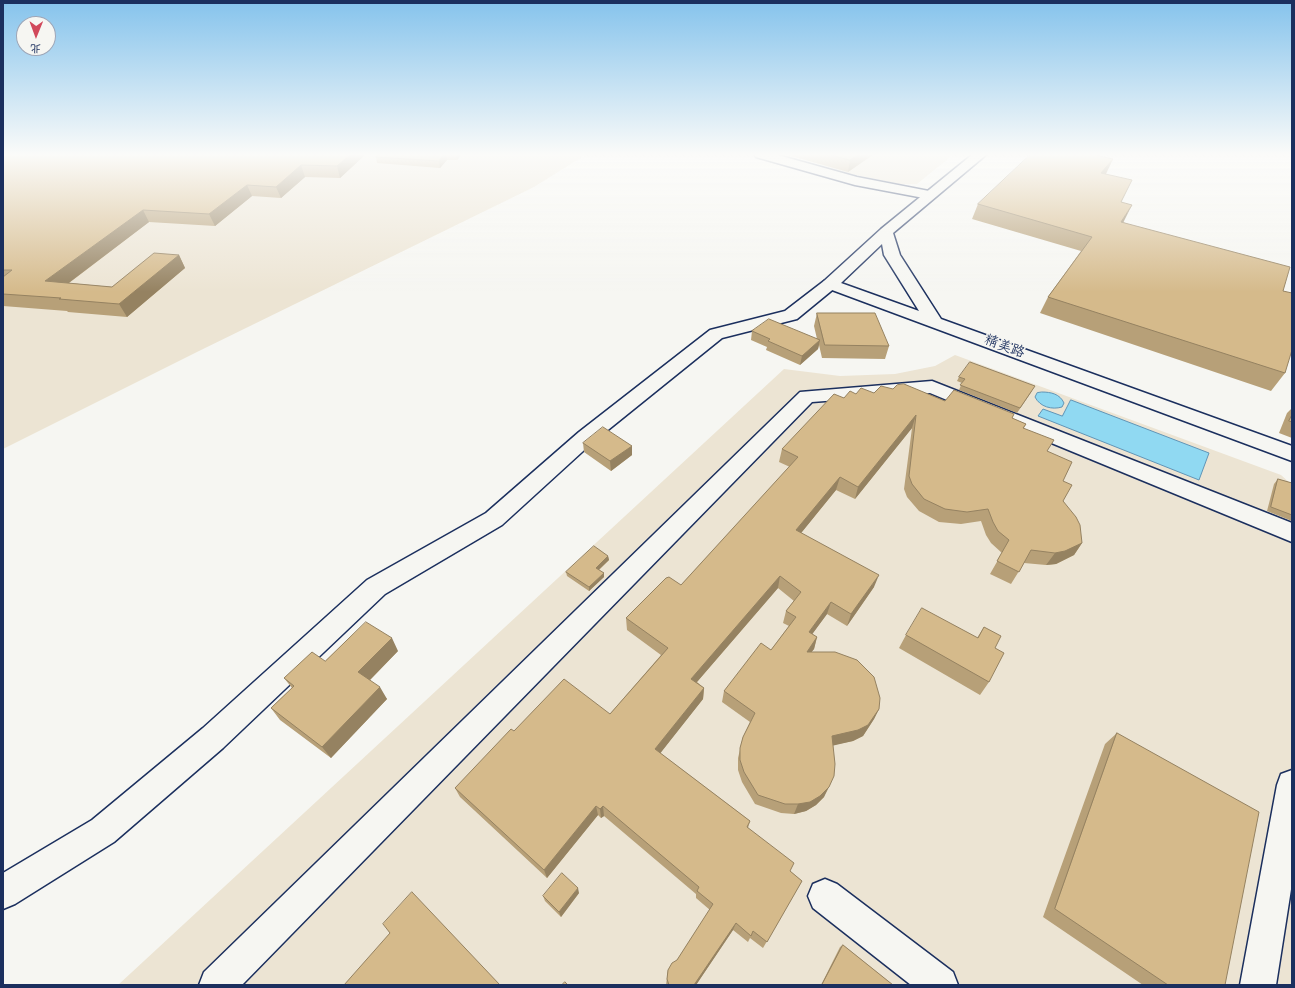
<!DOCTYPE html>
<meta charset="utf-8">
<style>
body{margin:0}
#map{position:relative;width:1295px;height:988px;overflow:hidden;background:#f6f6f2;font-family:"Gochi Hand","LXGW WenKai TC",sans-serif}
canvas{display:block}
.frame{position:absolute;inset:0;border:4px solid #1b2f5e;pointer-events:none}
.north{position:absolute;left:16px;top:16px;width:40px;height:40px;box-sizing:border-box;background:#f6f6f2;border:1px solid #9ea6b7;border-radius:50%;rotate:181deg;font-size:11px;font-weight:700;line-height:16px;text-align:center;color:#1b2f5e}
.north::after{content:'';display:block;margin:auto;width:14px;height:18px;background:#d1495b;clip-path:polygon(50% 0,100% 100%,50% 72%,0 100%)}
</style>
<div id="map">
<canvas width="1295" height="988"></canvas>
<div class="frame"></div>
<div class="north">北</div>
</div>
<script>
const ctx = document.querySelector('canvas').getContext('2d');
ctx.lineJoin = 'round';
function fillPath(path, color) { ctx.fillStyle = color; ctx.fill(path, 'evenodd'); }
function trace(path, color, width, dash) { ctx.strokeStyle = color; ctx.lineWidth = width; ctx.lineCap = dash ? 'butt' : 'round'; ctx.setLineDash(dash || []); ctx.stroke(path); }
function drawText(font, color, halo, rows, align = 'center') {
  ctx.font = font + ' "Gochi Hand","LXGW WenKai TC",sans-serif'; ctx.lineWidth = 3; ctx.setLineDash([]); ctx.textBaseline = 'middle'; ctx.strokeStyle = halo; ctx.fillStyle = color; for (const [text, x, y, turn = 0] of rows) {
    ctx.save(); ctx.translate(x, y); ctx.rotate((+turn || 0) * Math.PI / 180); ctx.textAlign = isNaN(turn) ? turn : align; if (halo) ctx.strokeText(text, 0, 0); ctx.fillText(text, 0, 0); ctx.restore();
  }
}
const built = new Path2D(`
 M 3,154 L 587,154 L 534,187 L 199,351 L 3,449 Z
 M 784,154 L 954,154 L 917,184 L 900,184 L 851,174 Z
 M 955,355 L 1281,475 L 1292,485 L 1292,985 L 118,985 L 784,369 L 840,376 L 895,374 L 935,366 Z`);
const water = new Path2D(`
 M 1042,392 C 1051,392 1060,394 1064,403 L 1062,407 C 1052,410 1040,407 1035,397 L 1037,393 Z
 M 1071,400 L 1209,453 L 1199,480 L 1038,416 L 1043,409 L 1062,416 Z`);
const minor = new Path2D(`
 M 754,154 L 774,154 L 857,177 L 929,191 L 934,192 L 936,195 L 934,198 L 929,199 L 855,185 L 756,157 Z
 M 830,279 L 836,281 L 838,284 L 836,287 L 797,319 L 722,338 L 593,442 L 502,525 L 385,594 L 223,748 L 114,842 L 15,904 L 3,909 L 3,873 L 92,820 L 203,728 L 367,580 L 486,513 L 579,432 L 710,330 L 785,311 L 824,281 Z
 M 932,381 L 1292,523 L 1292,542 L 930,393 L 812,402 L 242,985 L 199,985 L 204,972 L 800,392 Z
 M 1292,770 L 1292,883 L 1276,985 L 1240,985 L 1277,785 L 1281,774 Z
 M 825,879 L 837,884 L 953,972 L 958,985 L 911,985 L 813,908 L 808,896 L 813,884 Z`);
const major = new Path2D(`
 M 973,154 L 987,154 L 893,233 L 900,255 L 941,319 L 1292,446 L 1292,461 L 824,287 L 822,284 L 824,281 L 881,229 ZM 882,244 L 884,255 L 919,311 L 841,283 Z`);
const wall = new Path2D(`
 M 3,154 L 366,154 L 340,178 L 305,177 L 281,198 L 252,196 L 215,226 L 149,222 L 69,283 L 112,287 L 179,255 L 185,268 L 127,317 L 68,312 L 67,311 L 3,306 Z
 M 378,154 L 462,154 L 457,160 L 447,160 L 440,168 L 377,163 L 376,157 Z
 M 792,154 L 874,154 L 848,172 L 792,156 Z
 M 1113,159 L 1105,174 L 1121,203 L 1124,221 L 1123,222 L 1283,291 L 1285,373 L 1271,391 L 1040,313 L 1048,297 L 1081,251 L 972,219 L 978,204 Z
 M 817,313 L 889,346 L 885,359 L 822,358 L 819,345 L 818,349 L 800,365 L 766,350 L 767,347 L 751,340 L 752,331 L 817,339 L 814,326 Z
 M 959,377 L 1032,391 L 1017,413 L 959,390 L 962,383 L 957,381 Z
 M 893,389 L 945,401 L 1014,414 L 1012,418 L 1026,424 L 1024,428 L 1047,451 L 1063,481 L 1063,501 L 1082,543 L 1074,555 L 1056,564 L 1046,565 L 1024,563 L 1011,584 L 990,574 L 1002,553 L 991,543 L 986,535 L 981,521 L 961,524 L 939,522 L 919,511 L 907,497 L 904,489 L 912,428 L 855,499 L 836,490 L 801,533 L 874,587 L 847,626 L 827,614 L 812,634 L 817,637 L 814,649 L 811,652 L 879,709 L 874,719 L 863,736 L 853,741 L 833,745 L 824,797 L 816,805 L 806,811 L 794,814 L 781,813 L 755,804 L 742,782 L 738,770 L 738,758 L 743,737 L 750,722 L 722,702 L 724,691 L 771,650 L 789,626 L 783,623 L 786,611 L 794,601 L 778,588 L 697,682 L 704,688 L 703,699 L 660,753 L 750,821 L 748,828 L 790,871 L 802,881 L 763,948 L 750,938 L 748,942 L 733,930 L 696,985 L 666,985 L 668,970 L 677,960 L 710,910 L 696,898 L 696,894 L 604,816 L 601,818 L 598,815 L 547,878 L 460,797 L 455,788 L 514,731 L 610,714 L 661,655 L 627,630 L 626,618 L 681,585 L 790,467 L 779,462 L 782,449 L 844,398 L 856,394 L 874,393 Z
 M 1292,408 L 1292,438 L 1279,433 L 1287,413 Z
 M 583,443 L 632,446 L 632,455 L 611,471 L 584,452 Z
 M 1278,479 L 1292,483 L 1292,521 L 1267,511 L 1274,484 Z
 M 608,556 L 609,560 L 599,570 L 604,573 L 604,577 L 589,591 L 567,576 L 566,572 Z
 M 984,627 L 995,648 L 989,682 L 980,695 L 899,648 L 906,635 L 977,638 Z
 M 398,651 L 370,680 L 387,699 L 331,758 L 280,720 L 271,708 L 292,688 L 284,678 L 325,661 Z
 M 1117,733 L 1225,985 L 1143,985 L 1043,917 L 1105,744 Z
 M 579,893 L 561,917 L 545,901 L 543,896 Z
 M 843,945 L 893,985 L 821,985 L 840,947 Z`);
const shadedWall = new Path2D(`
 M 351,154 L 366,154 L 340,178 L 337,166 Z
 M 444,154 L 446,154 L 447,160 L 440,168 L 439,161 Z
 M 456,154 L 462,154 L 457,160 Z
 M 859,154 L 874,154 L 848,172 L 850,160 Z
 M 1113,159 L 1106,174 L 1094,188 L 1101,173 Z
 M 301,165 L 305,177 L 281,198 L 276,187 Z
 M 247,185 L 252,196 L 215,226 L 209,214 Z
 M 1132,205 L 1124,221 L 1113,238 L 1121,222 Z
 M 143,210 L 149,222 L 54,294 L 45,281 Z
 M 179,255 L 185,268 L 127,317 L 119,304 Z
 M 820,340 L 818,349 L 800,365 L 802,356 Z
 M 916,415 L 912,428 L 855,499 L 858,487 Z
 M 632,446 L 632,455 L 611,471 L 610,461 Z
 M 840,477 L 836,490 L 793,543 L 796,530 Z
 M 1082,543 L 1074,555 L 1056,564 L 1046,565 L 1055,553 Z
 M 608,556 L 609,560 L 596,572 L 596,568 Z
 M 604,573 L 604,577 L 589,591 L 589,587 Z
 M 879,575 L 874,587 L 847,626 L 851,614 Z
 M 780,576 L 778,588 L 690,690 L 691,679 Z
 M 831,602 L 827,614 L 805,644 L 809,632 Z
 M 817,637 L 814,649 L 803,663 L 807,652 Z
 M 392,638 L 398,651 L 366,684 L 358,672 Z
 M 380,687 L 387,699 L 331,758 L 322,747 Z
 M 704,688 L 703,699 L 655,760 L 655,749 Z
 M 879,709 L 874,719 L 863,736 L 853,741 L 827,747 L 832,736 Z
 M 829,787 L 824,797 L 816,805 L 806,811 L 794,814 L 798,804 Z
 M 596,806 L 598,815 L 547,878 L 544,870 Z
 M 603,806 L 604,816 L 601,818 L 600,809 Z
 M 578,888 L 579,893 L 561,917 L 559,912 Z
 M 736,923 L 733,930 L 696,985 L 694,985 Z`);
const building = new Path2D(`
 M 3,154 L 351,154 L 337,166 L 301,165 L 276,187 L 247,185 L 209,214 L 143,210 L 45,281 L 112,287 L 154,253 L 179,255 L 119,304 L 59,299 L 61,298 L 3,294 L 3,277 L 12,270 L 3,270 Z
 M 378,154 L 444,154 L 439,161 L 376,157 Z
 M 828,154 L 859,154 L 850,160 Z
 M 1031,154 L 1092,154 L 1113,159 L 1101,173 L 1132,180 L 1121,202 L 1132,205 L 1121,222 L 1290,267 L 1283,291 L 1292,293 L 1292,350 L 1285,373 L 1048,297 L 1092,237 L 978,204 Z
 M 817,313 L 875,313 L 889,346 L 825,345 Z
 M 769,319 L 820,340 L 802,356 L 768,341 L 770,339 L 752,331 Z
 M 970,362 L 1035,386 L 1020,408 L 960,385 L 965,379 L 959,377 Z
 M 904,384 L 945,401 L 954,390 L 1014,414 L 1012,418 L 1026,424 L 1023,428 L 1054,440 L 1047,451 L 1072,462 L 1063,481 L 1072,485 L 1063,501 L 1076,517 L 1080,525 L 1082,543 L 1065,551 L 1055,553 L 1031,550 L 1019,572 L 997,561 L 1009,540 L 998,531 L 993,522 L 988,509 L 967,512 L 945,509 L 924,499 L 912,484 L 909,476 L 916,415 L 858,487 L 840,477 L 796,530 L 879,575 L 851,614 L 831,602 L 809,632 L 817,637 L 807,652 L 835,652 L 857,660 L 874,677 L 880,698 L 879,709 L 868,725 L 858,730 L 832,736 L 835,764 L 834,776 L 829,787 L 820,796 L 810,802 L 798,804 L 785,804 L 758,795 L 744,772 L 740,760 L 740,748 L 743,737 L 755,713 L 724,691 L 761,643 L 771,650 L 796,617 L 786,611 L 801,592 L 780,576 L 691,679 L 704,688 L 655,749 L 750,821 L 747,827 L 794,863 L 790,871 L 802,881 L 767,942 L 753,931 L 751,936 L 736,923 L 694,985 L 669,985 L 667,979 L 668,970 L 672,963 L 677,960 L 713,904 L 697,891 L 699,887 L 603,806 L 600,809 L 596,806 L 544,870 L 455,788 L 511,729 L 514,731 L 564,679 L 610,714 L 668,648 L 626,618 L 666,578 L 669,577 L 681,585 L 798,457 L 782,449 L 834,394 L 844,398 L 850,391 L 856,394 L 861,388 L 874,393 L 881,386 L 893,389 L 897,385 Z
 M 1292,415 L 1292,422 L 1289,421 Z
 M 603,427 L 632,446 L 610,461 L 583,443 Z
 M 1278,479 L 1292,483 L 1292,515 L 1271,507 Z
 M 594,546 L 608,556 L 596,568 L 604,573 L 589,587 L 566,572 Z
 M 922,608 L 978,638 L 984,627 L 1001,636 L 995,648 L 1004,653 L 989,682 L 906,635 Z
 M 366,622 L 392,638 L 358,672 L 380,687 L 322,747 L 271,708 L 294,686 L 284,678 L 312,652 L 325,661 Z
 M 1117,733 L 1259,812 L 1225,985 L 1168,985 L 1055,909 Z
 M 562,873 L 578,888 L 559,912 L 543,896 Z
 M 412,892 L 500,985 L 344,985 L 390,933 L 383,924 Z
 M 843,945 L 893,985 L 822,985 Z
 M 565,982 L 568,985 L 562,985 Z`);
const streetNames = [
 ["精美路",1004,348,20]
];
fillPath(built, '#ece4d3');
fillPath(water, '#90d9f2');
trace(water, '#6195b7', 1);
trace(minor, '#1b2f5e', 3);
trace(major, '#1b2f5e', 3);
fillPath(minor, '#f6f6f2');
fillPath(major, '#f6f6f2');
fillPath(wall, '#b7a078');
fillPath(shadedWall, '#958261');
fillPath(building, '#d5ba8b');
trace(building, '#958261', 1);
const sky = ctx.createLinearGradient(0, 0, 0, 292);
sky.addColorStop(0, '#85c3ec');
sky.addColorStop(0.53, '#fbfbf9');
sky.addColorStop(1, '#fbfbf900');
ctx.fillStyle = sky;
ctx.fillRect(0, 0, 1295, 292);
drawText('14px', '#1b2f5e', '#f6f6f2', streetNames);
</script>
